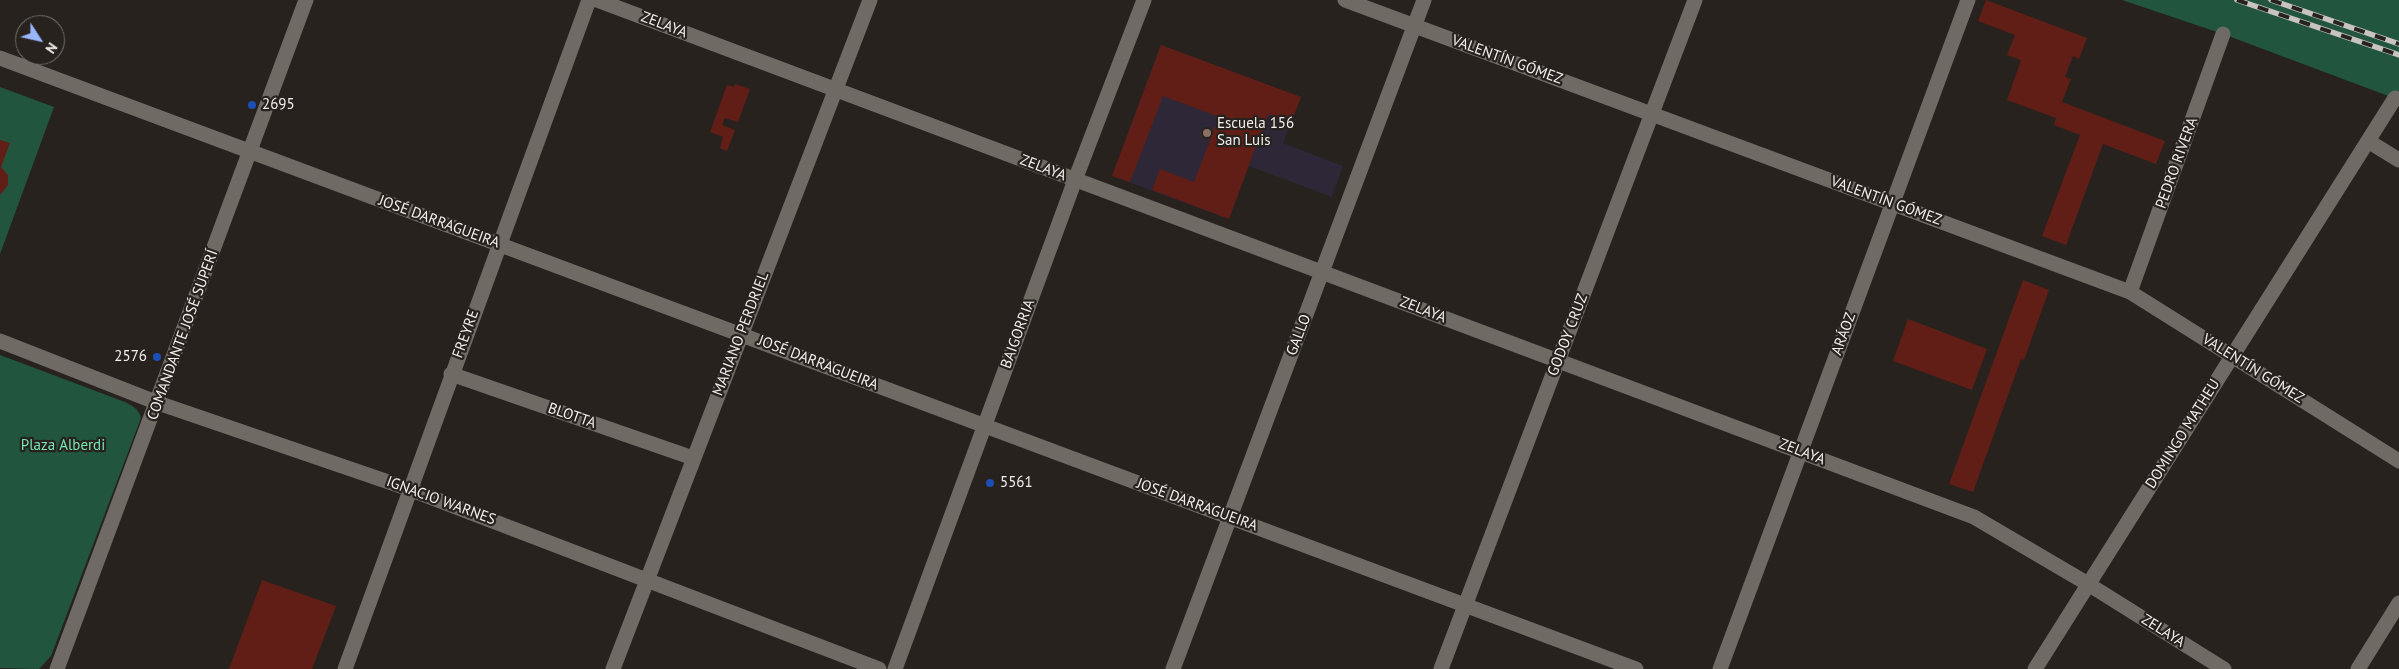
<!DOCTYPE html>
<meta charset="utf-8">
<style>
body{margin:0}
#map{position:relative;width:2399px;height:669px;overflow:hidden;background:#27221e;font-family:"PT Sans",sans-serif}
canvas{display:block}
.north{position:absolute;left:15px;top:15px;width:50px;height:50px;box-sizing:border-box;background:#27221e;border:1px solid #787470;border-radius:50%;rotate:125deg;font-size:14px;font-weight:700;line-height:20px;text-align:center;color:#f2efec}
.north::after{content:'';display:block;margin:auto;width:18px;height:22px;background:#99b5fd;clip-path:polygon(50% 0,100% 100%,50% 72%,0 100%)}
</style>
<div id="map">
<canvas width="2399" height="669"></canvas>
<div class="north">N</div>
</div>
<script>
const ctx = document.querySelector('canvas').getContext('2d');
ctx.lineJoin = 'round';
function fillPath(path, color) { ctx.fillStyle = color; ctx.fill(path, 'evenodd'); }
function trace(path, color, width, dash) { ctx.strokeStyle = color; ctx.lineWidth = width; ctx.lineCap = dash ? 'butt' : 'round'; ctx.setLineDash(dash || []); ctx.stroke(path); }
function drawText(font, color, halo, rows, align = 'center') {
  ctx.font = font + ' "PT Sans",sans-serif'; ctx.lineWidth = 4.5; ctx.setLineDash([]); ctx.textBaseline = 'middle'; ctx.strokeStyle = halo; ctx.fillStyle = color; for (const [text, x, y, turn = 0] of rows) {
    ctx.save(); ctx.translate(x, y); ctx.rotate((+turn || 0) * Math.PI / 180); ctx.textAlign = isNaN(turn) ? turn : align; if (halo) ctx.strokeText(text, 0, 0); ctx.fillText(text, 0, 0); ctx.restore();
  }
}
const education = new Path2D(`
 M 1161,45 L 1301,97 L 1283,143 L 1343,166 L 1332,197 L 1249,166 L 1229,219 L 1112,176 Z`);
const green = new Path2D(`
 M 2122,0 L 2399,0 L 2399,100 L 2223,34 Z
 M 0,87 L 54,107 L 0,254 Z
 M 0,355 L 125,402 C 133,406 139,409 141,418 L 51,656 L 39,669 L 0,668 Z`);
const building = new Path2D(`
 M 1986,0 L 2087,38 L 2079,59 L 2073,56 L 2065,77 L 2071,79 L 2062,102 L 2165,141 L 2156,164 L 2103,144 L 2066,245 L 2042,236 L 2080,135 L 2054,125 L 2056,118 L 2007,100 L 2021,60 L 2007,55 L 2015,35 L 1978,21 Z
 M 1161,45 L 1301,97 L 1291,123 L 1268,114 L 1229,219 L 1152,190 L 1160,169 L 1194,182 L 1219,117 L 1163,96 L 1130,182 L 1112,176 Z
 M 735,84 L 750,89 L 738,122 L 725,118 L 722,125 L 735,130 L 727,151 L 720,148 L 723,137 L 710,132 L 727,85 L 734,87 Z
 M 0,140 L 10,143 L 1,167 L 8,175 L 8,185 L 0,195 Z
 M 2023,280 L 2049,290 L 2024,360 L 2021,359 L 1973,492 L 1949,484 Z
 M 1908,319 L 1987,349 L 1972,390 L 1893,361 Z
 M 262,580 L 336,606 L 312,669 L 229,669 Z`);
const minor = new Path2D(`
 M 597,0 L 1974,517 L 2088,584 L 2224,669
 M 1345,0 L 2130,292 L 2399,461
 M 0,58 L 1636,669
 M 2368,141 L 2399,160
 M 2130,292 L 2223,34
 M 0,341 L 158,403 L 409,489 L 879,669
 M 451,374 L 693,458
 M 57,669 L 306,0
 M 345,669 L 589,0
 M 613,669 L 870,0
 M 895,669 L 1075,180 L 1144,0
 M 1173,669 L 1424,0
 M 1441,669 L 1695,0
 M 1720,669 L 1968,0
 M 2035,669 L 2395,98
 M 2358,669 L 2399,603`);
const rail = new Path2D(`
 M 2237,0 L 2399,55
 M 2271,0 L 2399,44`);
const markers = [
 [252,105,5,"#1a4fb4"],
 [1207,133,5,"#8d6e63"],
 [157,357,5,"#1a4fb4"],
 [990,483,5,"#1a4fb4"]
];
const streetNames = [
 ["ZELAYA",664,25,21],
 ["VALENTÍN GÓMEZ",1507,60,20],
 ["PEDRO RIVERA",2177,163,-70],
 ["ZELAYA",1043,168,21],
 ["VALENTÍN GÓMEZ",1886,201,20],
 ["JOSÉ DARRAGUEIRA",439,222,20],
 ["ZELAYA",1423,310,21],
 ["FREYRE",466,334,-70],
 ["MARIANO PERDRIEL",741,334,-69],
 ["BAIGORRIA",1018,334,-70],
 ["ARÁOZ",1844,334,-70],
 ["COMANDANTE JOSÉ SUPERÍ",183,335,-70],
 ["GALLO",1299,335,-69],
 ["GODOY CRUZ",1568,335,-69],
 ["JOSÉ DARRAGUEIRA",818,363,21],
 ["VALENTÍN GÓMEZ",2253,369,32],
 ["BLOTTA",572,416,19],
 ["DOMINGO MATHEU",2183,434,-58],
 ["ZELAYA",1802,452,21],
 ["IGNACIO WARNES",441,501,20],
 ["JOSÉ DARRAGUEIRA",1197,505,20],
 ["ZELAYA",2163,631,32]
];
const poiNames = [
 ["2695",262,105],
 ["Escuela 156",1217,124],
 ["San Luis",1217,141],
 ["2576",147,357,"right"],
 ["5561",1000,483]
];
const parkNames = [
 ["Plaza Alberdi",63,446]
];
fillPath(education, '#2e2737');
fillPath(green, '#21553e');
fillPath(building, '#611e16');
trace(minor, '#706a65', 15);
trace(rail, '#c7c3c0', 5.5);
trace(rail, '#27221e', 4, [11]);
for (const [x, y, r, color] of markers) { const dot = new Path2D(); dot.arc(x, y, r, 0, 2 * Math.PI); ctx.fillStyle = color; ctx.fill(dot); trace(dot, '#27221e', 2); }
drawText('15px', '#f2efec', '#27221e', streetNames);
drawText('15px', '#f2efec', '#27221e', poiNames, 'left');
drawText('15px', '#76e8b3', '#27221e', parkNames);
</script>
